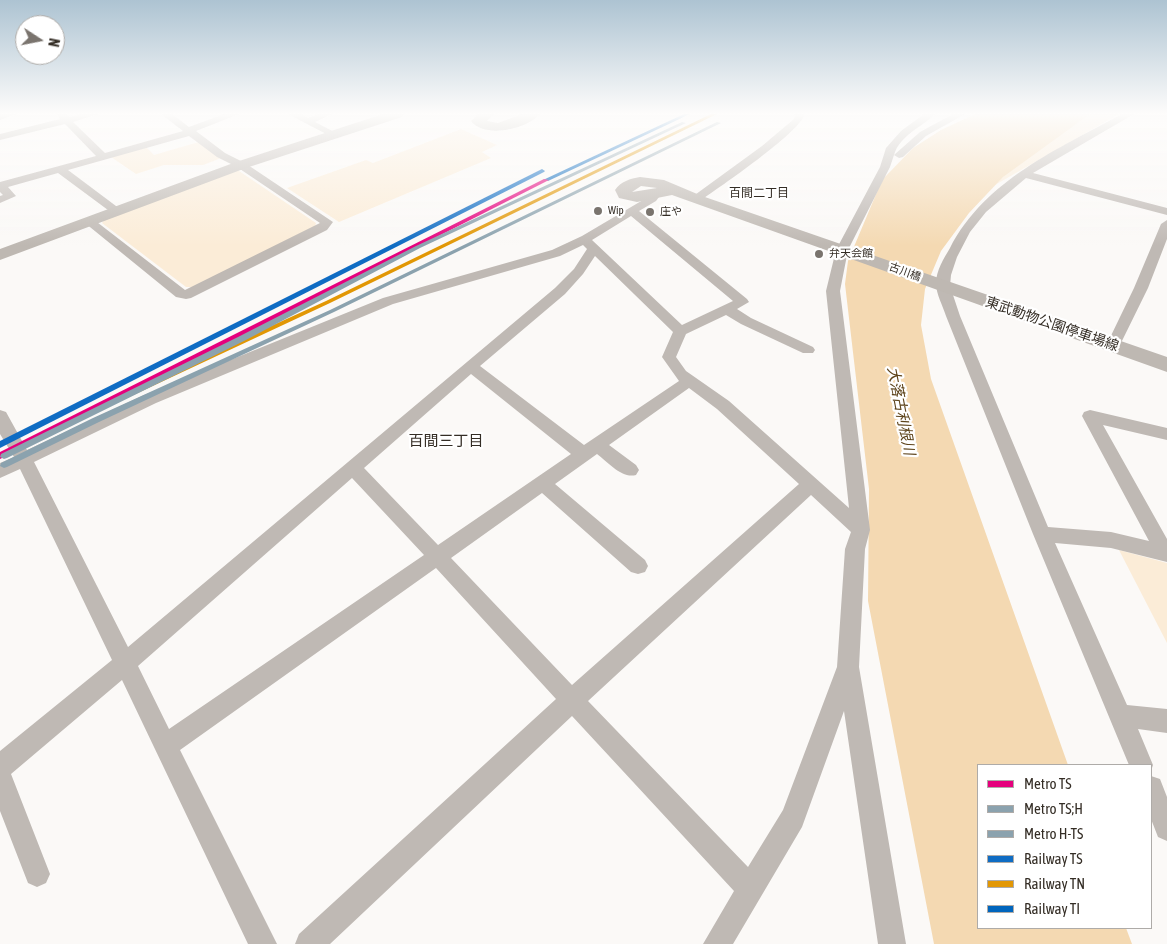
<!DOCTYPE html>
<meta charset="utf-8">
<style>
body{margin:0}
#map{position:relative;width:1167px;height:944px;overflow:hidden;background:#fbf9f7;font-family:"Asap Condensed",sans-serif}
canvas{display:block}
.legend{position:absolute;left:977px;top:764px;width:175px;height:165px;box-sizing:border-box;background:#fff;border:1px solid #aeaba8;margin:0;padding:6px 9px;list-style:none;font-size:15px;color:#342d25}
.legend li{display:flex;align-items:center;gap:10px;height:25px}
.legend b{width:25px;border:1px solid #aeaba8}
.north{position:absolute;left:15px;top:15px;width:50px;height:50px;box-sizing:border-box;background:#fff;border:1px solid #aeaba8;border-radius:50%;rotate:101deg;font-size:14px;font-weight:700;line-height:20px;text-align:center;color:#342d25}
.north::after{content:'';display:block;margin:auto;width:18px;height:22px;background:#7a746e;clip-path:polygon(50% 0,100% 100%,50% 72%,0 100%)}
</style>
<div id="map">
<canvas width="1167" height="944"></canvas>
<ul class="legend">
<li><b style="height:6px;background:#e5007d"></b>Metro TS</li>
<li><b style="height:6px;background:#8ba2ae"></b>Metro TS;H</li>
<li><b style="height:6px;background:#8ba2ae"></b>Metro H-TS</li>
<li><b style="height:6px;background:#0f6cc3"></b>Railway TS</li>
<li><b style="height:6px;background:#e29704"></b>Railway TN</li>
<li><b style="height:6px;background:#0065bd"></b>Railway TI</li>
</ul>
<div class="north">N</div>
</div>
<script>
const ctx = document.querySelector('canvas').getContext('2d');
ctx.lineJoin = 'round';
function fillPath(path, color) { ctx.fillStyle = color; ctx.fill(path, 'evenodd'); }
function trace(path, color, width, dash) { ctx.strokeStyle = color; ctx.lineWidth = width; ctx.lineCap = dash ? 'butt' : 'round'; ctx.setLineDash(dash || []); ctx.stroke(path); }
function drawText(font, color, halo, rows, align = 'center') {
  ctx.font = font + ' "Asap Condensed","Noto Sans JP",sans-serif'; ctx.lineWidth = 4.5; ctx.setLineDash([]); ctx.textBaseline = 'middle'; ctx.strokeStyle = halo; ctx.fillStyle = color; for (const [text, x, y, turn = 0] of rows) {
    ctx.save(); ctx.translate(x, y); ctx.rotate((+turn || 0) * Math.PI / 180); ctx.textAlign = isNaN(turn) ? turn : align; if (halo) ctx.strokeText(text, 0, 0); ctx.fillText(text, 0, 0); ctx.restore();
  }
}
const green = new Path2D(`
 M 1090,114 L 1119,114 L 995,185 C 1021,156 1059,136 1090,114 Z
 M 461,129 L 497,145 L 482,152 L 491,158 L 339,222 L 287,188 L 366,160 L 373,163 Z
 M 202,141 L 224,157 L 203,165 L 164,165 L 136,174 L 108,155 L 144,145 L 154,155 Z
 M 233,171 L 239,171 L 316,223 L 315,227 L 192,287 L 186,287 L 102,223 L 104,220 Z
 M 1119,550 L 1167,563 L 1167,643 Z`);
const water = new Path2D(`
 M 975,114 L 1090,114 L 1003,177 L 969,213 L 941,251 L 925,289 L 921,325 L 931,379 L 1068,765 L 978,765 L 978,928 L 1126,928 L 1132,944 L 934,944 L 868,601 L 869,489 L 845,284 L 848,261 L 882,180 L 913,148 L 941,130 Z`);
const street = new Path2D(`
 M 0,114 L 16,114 L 0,120 Z
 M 57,114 L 66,114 L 69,117 L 81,114 L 98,114 L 73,122 L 105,153 L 183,131 L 161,114 L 172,114 L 189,127 L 224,114 L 239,114 L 196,131 L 225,153 L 245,163 L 333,222 L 327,230 L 191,298 L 186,299 L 176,297 L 85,223 L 83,221 L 85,219 L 93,219 L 185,290 L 320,223 L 237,167 L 217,157 L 189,136 L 68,170 L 120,209 L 122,211 L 120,213 L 112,213 L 58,173 L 8,187 L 16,196 L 0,203 L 0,196 L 3,195 L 0,192 L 0,182 L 96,156 L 65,124 L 0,140 L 0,134 L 60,119 Z
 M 288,114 L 301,114 L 308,118 L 318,114 L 332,114 L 315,122 L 340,135 L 338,137 L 332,137 Z
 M 795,114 L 805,114 C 798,134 721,186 700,201 L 692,201 L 690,199 L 692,197 L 762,146 L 794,119 Z
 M 924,114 L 935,114 C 921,128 900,135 894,155 L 920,132 L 953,114 L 965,114 L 926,136 L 903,157 L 899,158 L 894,155 L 890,167 L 848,250 L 840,291 L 870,530 L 865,549 L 859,667 L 906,944 L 878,944 L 844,711 L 802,827 L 733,944 L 703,944 L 734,891 L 572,716 L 330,944 L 295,944 L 299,934 L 556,699 L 436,568 L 180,750 L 277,944 L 248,944 L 122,680 L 11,774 L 50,874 L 46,883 L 37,887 L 28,883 L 0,811 L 0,751 L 112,660 L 20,469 L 0,478 L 0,463 L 14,457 L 0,434 L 0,410 L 6,412 L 27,450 L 144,395 L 383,298 L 552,250 L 582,236 L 648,197 L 652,191 L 656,190 L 662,193 L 656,201 L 639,211 L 747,299 L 749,302 L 737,309 L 751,318 L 813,347 L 815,350 L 813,353 L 803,353 L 741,324 L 726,315 L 686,334 L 676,357 L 686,371 L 729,401 L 849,508 L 826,291 L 836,250 L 880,167 L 886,148 L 901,131 ZM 631,216 L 733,301 L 682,325 L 592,240 ZM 583,245 L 587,249 L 574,269 L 555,288 L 128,647 L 34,462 L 156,403 L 393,304 L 560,256 ZM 595,256 L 673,332 L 662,357 L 679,381 L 584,445 L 480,366 L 565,294 L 583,274 ZM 471,374 L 571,454 L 438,545 L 364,468 ZM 689,388 L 717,409 L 799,484 L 572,685 L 451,558 L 542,493 L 631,572 L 638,574 L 645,572 L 648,566 L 645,560 L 555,484 L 597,454 C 608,462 622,479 636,475 L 639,470 L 636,465 L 609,445 ZM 352,478 L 424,555 L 169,729 L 138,666 ZM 811,495 L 851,532 L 845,549 L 837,667 L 783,810 L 748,867 L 588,701 Z
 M 1122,114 L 1134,114 L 1033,173 L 1167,208 L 1167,215 L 1026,178 L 986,212 L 970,232 L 957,257 L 951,275 L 950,286 L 960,316 L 1048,527 L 1111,532 L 1149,541 L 1082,416 L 1084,412 L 1090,410 L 1167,428 L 1167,440 L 1103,425 L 1167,539 L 1167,562 L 1111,548 L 1055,543 L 1127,705 L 1167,709 L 1167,733 L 1138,729 L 1153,765 L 1151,771 L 1151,765 L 1129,765 L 1033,534 L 946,316 C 943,306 936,294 936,283 C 936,271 944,258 950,248 C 985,180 1058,149 1122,114 Z
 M 1167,220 L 1167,239 L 1148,288 L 1118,349 L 1108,349 L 1106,346 L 1134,288 L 1161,224 Z
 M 1151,776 L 1160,779 L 1167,797 L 1167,841 L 1158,837 L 1151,819 Z`);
const secondary = new Path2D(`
 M 383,114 L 404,114 L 402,117 L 246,168 L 0,260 L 0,249 L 236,162 Z
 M 478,114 L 494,114 L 487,121 L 498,123 L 522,114 L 540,114 C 527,129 485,139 471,121 Z
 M 640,177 L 664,180 L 702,196 L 1167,357 L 1167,372 L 672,195 L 637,202 L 619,198 L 615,190 C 621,181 630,179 640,177 ZM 641,186 L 657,188 L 632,192 Z`);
const rail1 = new Path2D(`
 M 542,169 L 545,171 L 544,172 L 0,448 L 0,441 Z`);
const rail2 = new Path2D(`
 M 711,114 L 717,114 L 330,303 L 95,413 L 89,413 L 88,411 L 89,409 L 326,301 Z`);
const rail3 = new Path2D(`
 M 684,114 L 690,114 L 548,181 L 543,180 Z`);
const metro1 = new Path2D(`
 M 544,179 L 549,180 L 0,459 L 0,452 Z`);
const metro2 = new Path2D(`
 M 717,122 L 721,123 L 334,312 L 99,422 L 7,467 L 4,468 L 0,466 L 1,463 L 93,418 L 330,310 Z`);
const metro3 = new Path2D(`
 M 682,122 L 686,123 L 420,248 L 244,341 L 7,458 L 4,459 L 0,457 L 1,454 L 238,337 L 416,246 Z`);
const markers = [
 [598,211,5,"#7a746e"],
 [650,212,5,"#7a746e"],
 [819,254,5,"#7a746e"]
];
const farPoinames = [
 ["Wip",608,211],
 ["庄や",660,212],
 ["弁天会館",829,254]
];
const farStreetnames = [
 ["古川橋",905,272,20]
];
const farNeighbourhoodnames = [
 ["百間二丁目",759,193]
];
const streetNames = [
 ["東武動物公園停車場線",1052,324,19]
];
const waterNames = [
 ["大落古利根川",901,411,79]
];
const neighbourhoodNames = [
 ["百間三丁目",446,441]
];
fillPath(green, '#fbecd7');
fillPath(water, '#f4d9b2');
fillPath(street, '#bfb9b4');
fillPath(secondary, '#beb8b2');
fillPath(rail1, '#0f6cc3');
fillPath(rail2, '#e29704');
fillPath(rail3, '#0065bd');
fillPath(metro1, '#e5007d');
fillPath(metro2, '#8ba2ae');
fillPath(metro3, '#8ba2ae');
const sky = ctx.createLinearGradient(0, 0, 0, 246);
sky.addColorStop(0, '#adc3d2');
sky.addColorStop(0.46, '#fdfcfb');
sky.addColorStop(1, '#fdfcfb00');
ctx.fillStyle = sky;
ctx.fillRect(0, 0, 1167, 246);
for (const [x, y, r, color] of markers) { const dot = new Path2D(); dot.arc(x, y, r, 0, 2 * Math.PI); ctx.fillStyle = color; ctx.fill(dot); trace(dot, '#fff', 2); }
drawText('11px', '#342d25', '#fff', farPoinames, 'left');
drawText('11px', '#342d25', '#fff', farStreetnames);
drawText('12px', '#342d25', '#fff', farNeighbourhoodnames);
drawText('14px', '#342d25', '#fff', streetNames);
drawText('italic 15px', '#5e441b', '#fff', waterNames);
drawText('15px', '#342d25', '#fff', neighbourhoodNames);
</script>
